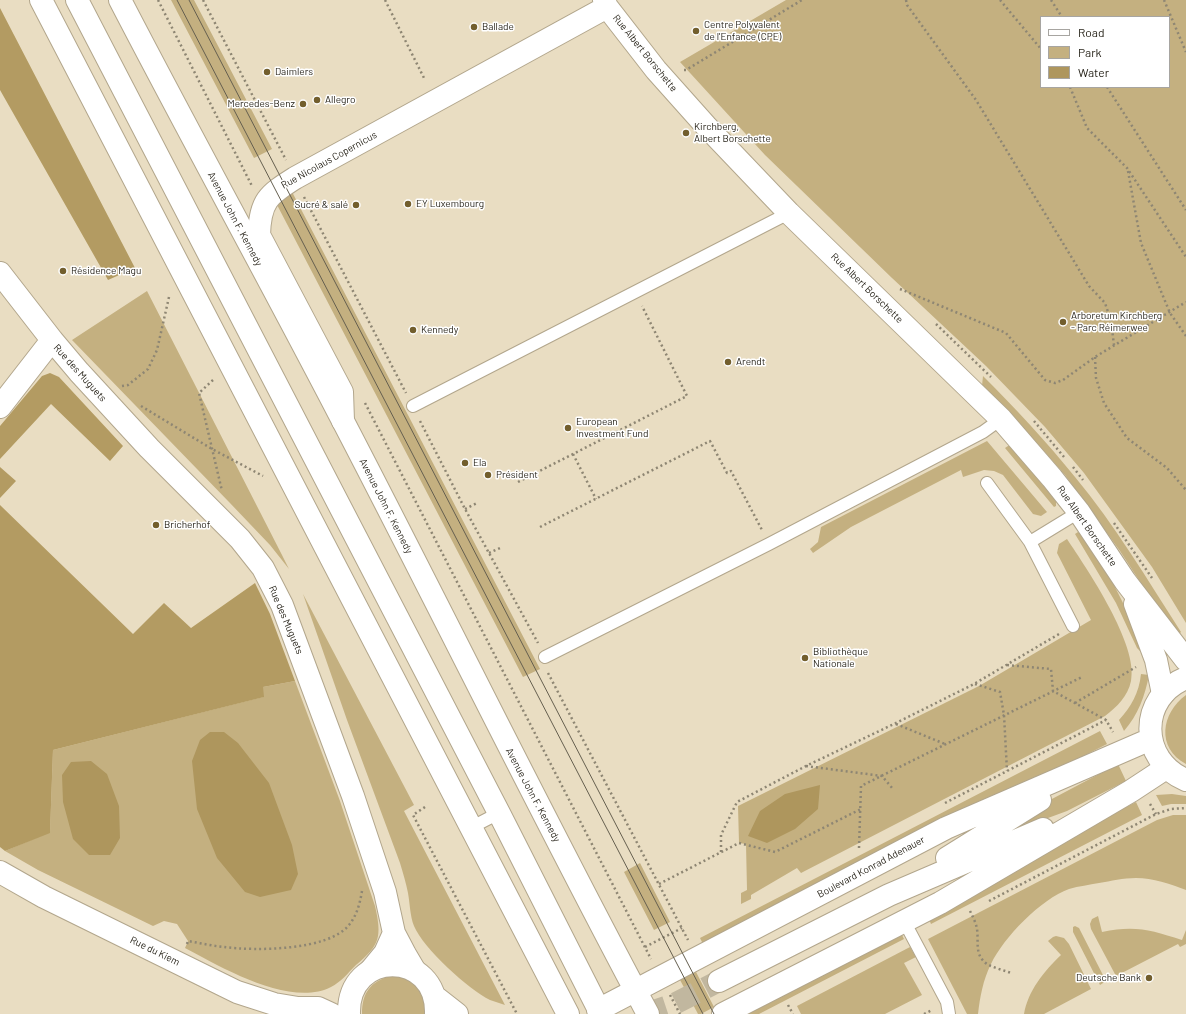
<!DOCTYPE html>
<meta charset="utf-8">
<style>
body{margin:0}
#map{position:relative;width:1186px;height:1014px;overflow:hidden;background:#e9ddc2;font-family:Barlow,sans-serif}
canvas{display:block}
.legend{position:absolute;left:1040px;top:16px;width:130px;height:72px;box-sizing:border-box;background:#fff;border:1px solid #a7a5a1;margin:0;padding:5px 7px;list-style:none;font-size:12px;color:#231f15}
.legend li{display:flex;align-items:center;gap:8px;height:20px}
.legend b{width:20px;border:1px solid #a7a5a1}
</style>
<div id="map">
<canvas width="1186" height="1014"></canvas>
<ul class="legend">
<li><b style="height:5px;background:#fff"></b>Road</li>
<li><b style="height:11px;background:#c4b080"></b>Park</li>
<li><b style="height:11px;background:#ae965d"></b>Water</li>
</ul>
</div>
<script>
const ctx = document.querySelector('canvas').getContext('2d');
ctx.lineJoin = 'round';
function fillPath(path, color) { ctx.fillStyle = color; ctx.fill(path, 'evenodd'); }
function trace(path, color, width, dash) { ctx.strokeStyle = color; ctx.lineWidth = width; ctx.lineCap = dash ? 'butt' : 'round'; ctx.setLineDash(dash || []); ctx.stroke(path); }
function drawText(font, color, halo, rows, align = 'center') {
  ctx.font = font + ' Barlow,sans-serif'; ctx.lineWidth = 3; ctx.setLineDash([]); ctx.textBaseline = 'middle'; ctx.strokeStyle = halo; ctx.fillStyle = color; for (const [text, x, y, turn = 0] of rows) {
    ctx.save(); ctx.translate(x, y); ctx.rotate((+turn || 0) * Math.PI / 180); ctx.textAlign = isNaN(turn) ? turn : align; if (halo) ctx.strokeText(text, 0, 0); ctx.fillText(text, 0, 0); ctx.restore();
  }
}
const green = new Path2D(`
 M 171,0 L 194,0 L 272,149 L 254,158 Z
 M 786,0 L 1186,0 L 1186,623 L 1152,567 L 1084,473 L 1045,427 L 986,366 L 892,278 L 765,155 L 680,62 ZM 1041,17 L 1169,17 L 1169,87 L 1041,87 Z
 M 290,188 L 540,669 L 523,677 L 275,201 Z
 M 147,291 L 282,555 L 289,569 L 270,545 L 229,502 L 72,340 Z
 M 983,376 C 1015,408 1046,441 1075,477 C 1115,525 1147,579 1181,632 L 1176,637 L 1120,551 L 1065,475 L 1034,440 L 982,386 Z
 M 987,441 L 1047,512 L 1041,516 L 1033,514 L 1003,475 L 994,471 L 984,470 L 963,477 L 961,470 L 851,527 L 813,553 L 810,549 L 818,542 L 821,527 Z
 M 1008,446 L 1011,446 L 1056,501 L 1056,506 L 1054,507 L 1005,448 Z
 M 1078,532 L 1084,538 L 1114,585 L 1125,607 L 1143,652 L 1140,651 L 1137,648 L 1116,603 L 1075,534 Z
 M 1067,539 C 1087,569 1139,645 1131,681 C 1128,696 1117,707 1105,716 L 801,873 L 797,868 L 751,895 L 751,899 L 741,904 L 741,893 L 747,890 L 746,844 L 739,843 L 738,806 L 979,686 L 1091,620 L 1057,553 L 1059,544 Z
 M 303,594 L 414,805 L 404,811 L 505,1005 C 500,1003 495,1002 490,1000 C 469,990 423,948 414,926 C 410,916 410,904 408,893 C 406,883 403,873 400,863 L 347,720 Z
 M 1141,674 L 1149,675 C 1145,696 1138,715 1124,731 L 1119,720 C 1131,707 1139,693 1141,674 Z
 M 295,681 L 340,801 L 375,906 C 382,937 380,945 356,965 C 348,973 341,982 331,987 C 290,1008 221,967 185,948 L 188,941 L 177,924 L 164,921 L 153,926 L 38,870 L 5,851 L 50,832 L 53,750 L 263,697 L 263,687 Z
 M 1186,695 L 1186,764 C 1156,748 1161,713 1186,695 Z
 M 1100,731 L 1107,744 L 992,803 L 703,944 L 700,938 Z
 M 1118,764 L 1126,781 L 1067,811 L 1029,825 L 1024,823 L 1024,820 L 1050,800 Z
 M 1172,794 L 1186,796 L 1186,804 L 1171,804 L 1162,806 L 1156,795 Z
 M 1136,802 L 1142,815 L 931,924 L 929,919 L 1029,856 Z
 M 1173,815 L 1186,815 L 1186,890 C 1170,884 1153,878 1136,878 C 1123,878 1111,881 1099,883 C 1089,885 1079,886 1069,889 C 1041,899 1004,937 991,964 C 983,980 980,997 978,1014 L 967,1014 L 928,939 L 1157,820 Z
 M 640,863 L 670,922 L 654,930 L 624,872 Z
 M 1098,916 L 1102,932 C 1135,925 1151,930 1182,940 L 1186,930 L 1186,944 L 1180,947 L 1178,944 L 1116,976 L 1091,929 L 1090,924 L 1092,919 Z
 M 1075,926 L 1079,928 L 1106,981 L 1100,985 L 1073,932 L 1073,927 Z
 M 901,933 L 904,939 L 759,1014 L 748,1014 Z
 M 1056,936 L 1064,938 L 1069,944 L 1091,989 L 1044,1014 L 1024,1014 C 1028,991 1044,971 1061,955 L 1048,941 L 1053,937 Z
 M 910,947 L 916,957 L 904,963 L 922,995 L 885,1014 L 801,1014 L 797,1006 Z
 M 695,970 L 714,1007 L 701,1014 L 698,1014 L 679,978 Z
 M 390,976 L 400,976 L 410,980 L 424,995 L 427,1014 L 362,1014 C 362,993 370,982 390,976 Z`);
const forest = new Path2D(`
 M 0,8 L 135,268 L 108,280 L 0,90 Z
 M 50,373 L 59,377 L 123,446 L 110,461 L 51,404 L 0,459 L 0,426 L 42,376 Z
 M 0,467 L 16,481 L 0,498 Z
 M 0,505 L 133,634 L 164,603 L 191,628 L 255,583 L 270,614 L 295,681 L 263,687 L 264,697 L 53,750 L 50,833 L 5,851 L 0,847 Z`);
const water = new Path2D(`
 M 210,732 L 224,732 L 238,743 L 269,783 L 292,845 L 298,874 L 291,890 L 260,897 L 245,892 L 217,858 L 197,809 L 192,761 L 200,740 Z
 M 91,761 L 107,774 L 119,806 L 120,838 L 110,855 L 89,855 L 73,839 L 63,802 L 62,775 L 71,762 Z
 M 820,785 L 818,809 L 795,829 L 767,843 L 748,836 L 760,811 L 785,794 Z`);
const secondaryTunnel = new Path2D(`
 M 645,1014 L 672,1005 L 719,981`);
const path = new Path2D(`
 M 158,0 L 252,186
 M 203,0 L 286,160
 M 385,0 L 425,80
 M 906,0 L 907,5 L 976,100 L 1089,286 L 1105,303 L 1111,321 L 1114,345
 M 1000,0 L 1041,49
 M 1051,0 L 1062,17
 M 1164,0 L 1186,52
 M 684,70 L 686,70 L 802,0
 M 1070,87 L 1087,128 L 1127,168 L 1186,257
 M 1107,87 L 1186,210
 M 1128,171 L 1141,243 L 1170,313 L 1186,336
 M 304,197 L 406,393
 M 900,289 L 1006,333 L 1045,380 L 1055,383 L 1063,380 L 1095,357 L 1186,302
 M 936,324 L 991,377
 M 1095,357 L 1096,378 L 1104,403 L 1127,438 L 1167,468 L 1186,490
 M 213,380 L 199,393 L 222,491
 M 122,386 L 128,385 L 148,369 L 157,350 L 169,297
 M 365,403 L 651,959
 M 141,406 L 212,449 L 263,476
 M 420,421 L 465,509 L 538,643
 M 1034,421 L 1064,457
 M 573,454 L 596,499
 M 1073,467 L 1083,480
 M 518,482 L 687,396 L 642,306
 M 465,509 L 477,503
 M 1114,523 L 1152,578
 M 540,527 L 710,441 L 727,473 L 731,471 L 762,530
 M 489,553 L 500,548
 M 1007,665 L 1051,669 L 1053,691 L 1106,720 L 1113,732
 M 548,673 L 688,940
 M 975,684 L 1000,692 L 1004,715 L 1007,771
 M 1075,703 L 1136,667
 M 896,724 L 945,744
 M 806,766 L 882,776 L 893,789
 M 945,803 L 1106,720
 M 1150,804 L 1156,814
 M 425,807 L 413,815 L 517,1014
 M 859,848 L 861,786 L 1082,677
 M 721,852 L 721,835 L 737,802 L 806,766 L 896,723 L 974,684 L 1059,634
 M 659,884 L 739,843 L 775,852 L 861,809
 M 989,901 L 1156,814 L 1171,809 L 1186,808
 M 970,911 C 973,917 976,923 977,929 C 979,942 974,955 987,964 C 994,968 1003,970 1011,973
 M 187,944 L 188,941 C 200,943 212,946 224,947 C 255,951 328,951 349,925 C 357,915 360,903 362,891
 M 645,947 L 682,928
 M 670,995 L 680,1014
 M 788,1005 L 793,1014
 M 924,1014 L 932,1010`);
const lane = new Path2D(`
 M 413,406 L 789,213
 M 987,483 L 1030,542 L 1073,626
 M 1030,542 L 1079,512
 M 545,657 L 769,544 L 983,432 L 1001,419
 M 472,827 L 499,813
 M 904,921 L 947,1002 L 949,1014`);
const street = new Path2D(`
 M 41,0 L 568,1014
 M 604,0 L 607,7 L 656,70 L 706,126 L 789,213 L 1001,419 L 1052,478 L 1079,512 L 1125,581 L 1186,660
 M 0,273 L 52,340 L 79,372 L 149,448 L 240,539 L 263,568 L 282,605 L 353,796 L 385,892 L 394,933 L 405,954 L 415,971
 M 0,407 L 52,340
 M 343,421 L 342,392 L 259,235 C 260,201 268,195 295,178 L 607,7
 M 1135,604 L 1156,660 L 1163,694
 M 371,970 L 385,953 L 394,933`);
const secondary = new Path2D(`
 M 1186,678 C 1138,697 1139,761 1186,780
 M 947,858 L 1040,800
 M 0,872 L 44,897 L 237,992 L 274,1004 L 298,1008 L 318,1008 L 331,1014
 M 719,981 L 889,895 L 1043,829
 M 434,996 L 457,1014
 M 598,1010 L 946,828 L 1151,739
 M 349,1014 C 347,949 438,949 436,1014
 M 723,1014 L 940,903 L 1131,791 L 1166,768`);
const primary = new Path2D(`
 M 77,0 L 499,813 L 601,1014
 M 120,0 C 193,141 270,280 343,421 C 446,619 543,818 648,1014`);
const tram = new Path2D(`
 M 177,0 L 703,1014
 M 189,0 L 714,1014`);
const markers = [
 [474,27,4,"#725e2d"],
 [696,31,4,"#725e2d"],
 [267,72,4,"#725e2d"],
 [317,100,4,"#725e2d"],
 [303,104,4,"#725e2d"],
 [686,133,4,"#725e2d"],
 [408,204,4,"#725e2d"],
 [356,205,4,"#725e2d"],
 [63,271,4,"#725e2d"],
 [1063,322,4,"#725e2d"],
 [413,330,4,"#725e2d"],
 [728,362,4,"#725e2d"],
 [568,428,4,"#725e2d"],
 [465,463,4,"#725e2d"],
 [488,475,4,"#725e2d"],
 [156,525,4,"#725e2d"],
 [805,658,4,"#725e2d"],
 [1149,978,4,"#725e2d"]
];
const poiNames = [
 ["Centre Polyvalent",704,25],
 ["de l'Enfance (CPE)",704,37],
 ["Ballade",482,27],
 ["Daimlers",275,72],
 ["Allegro",325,100],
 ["Mercedes-Benz",295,104,"right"],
 ["Kirchberg,",694,127],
 ["Albert Borschette",694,139],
 ["EY Luxembourg",416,204],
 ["Sucré & salé",348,205,"right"],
 ["Résidence Magu",71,271],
 ["Arboretum Kirchberg",1071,316],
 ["- Parc Réimerwee",1071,328],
 ["Kennedy",421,330],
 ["Arendt",736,362],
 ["European",576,422],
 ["Investment Fund",576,434],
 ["Ela",473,463],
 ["Président",496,475],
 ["Bricherhof",164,525],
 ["Bibliothèque",813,652],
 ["Nationale",813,664],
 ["Deutsche Bank",1141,978,"right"]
];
const streetNames = [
 ["Rue Albert Borschette",645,53,51],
 ["Rue Nicolaus Copernicus",329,160,-29],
 ["Avenue John F. Kennedy",235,219,62],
 ["Rue Albert Borschette",867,288,44],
 ["Rue des Muguets",80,373,48],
 ["Avenue John F. Kennedy",386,506,63],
 ["Rue Albert Borschette",1087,526,55],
 ["Rue des Muguets",286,620,67],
 ["Avenue John F. Kennedy",533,795,62],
 ["Boulevard Konrad Adenauer",871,867,-28],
 ["Rue du Kiem",155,951,26]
];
fillPath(green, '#c4b080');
fillPath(forest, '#b39b62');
fillPath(water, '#ae965d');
trace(secondaryTunnel, '#c1b79f', 22, [22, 11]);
trace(lane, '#b2a68c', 14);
trace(street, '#b2a68c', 24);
trace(secondary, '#b2a68c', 24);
trace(primary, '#b2a68c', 24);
trace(path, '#8e8673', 2.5, [2, 3]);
trace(lane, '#fff', 12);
trace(street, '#fff', 22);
trace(secondary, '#fff', 22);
trace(primary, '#fff', 22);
trace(tram, '#655f4f', 1);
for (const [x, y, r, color] of markers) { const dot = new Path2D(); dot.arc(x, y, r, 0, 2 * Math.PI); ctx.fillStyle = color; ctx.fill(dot); trace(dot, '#fff', 1.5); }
drawText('10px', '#231f15', '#fff', poiNames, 'left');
drawText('10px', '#231f15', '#fff', streetNames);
</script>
